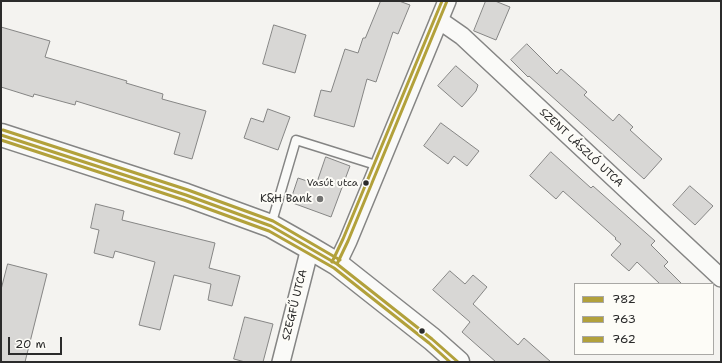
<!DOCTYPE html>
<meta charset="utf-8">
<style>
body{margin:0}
#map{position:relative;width:722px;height:363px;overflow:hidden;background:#f4f3f0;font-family:"Shantell Sans",sans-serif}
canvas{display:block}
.frame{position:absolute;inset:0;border:2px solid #2b2b2b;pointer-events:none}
.legend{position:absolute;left:574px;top:283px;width:140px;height:72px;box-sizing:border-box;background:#fdfcf7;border:1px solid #a9a8a5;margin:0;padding:5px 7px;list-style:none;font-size:12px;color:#2b2b2b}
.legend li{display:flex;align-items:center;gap:8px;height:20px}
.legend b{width:20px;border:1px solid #a9a8a5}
.scale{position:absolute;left:8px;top:337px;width:54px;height:18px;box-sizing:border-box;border:2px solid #2b2b2b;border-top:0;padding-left:5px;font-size:12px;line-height:14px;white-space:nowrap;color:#2b2b2b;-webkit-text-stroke:3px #fdfcf7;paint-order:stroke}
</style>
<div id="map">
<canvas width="722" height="363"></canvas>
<div class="frame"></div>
<ul class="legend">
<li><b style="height:5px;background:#b2a13b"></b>782</li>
<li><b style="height:5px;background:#b2a13b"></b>763</li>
<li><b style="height:5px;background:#b2a13b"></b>762</li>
</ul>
<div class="scale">20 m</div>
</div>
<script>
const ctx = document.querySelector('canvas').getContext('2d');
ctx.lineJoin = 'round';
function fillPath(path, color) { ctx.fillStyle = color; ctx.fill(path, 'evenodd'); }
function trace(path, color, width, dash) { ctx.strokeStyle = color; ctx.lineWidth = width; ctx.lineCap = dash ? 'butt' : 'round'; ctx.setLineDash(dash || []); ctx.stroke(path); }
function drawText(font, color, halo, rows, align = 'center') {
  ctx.font = font + ' "Shantell Sans",sans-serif'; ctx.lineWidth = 4; ctx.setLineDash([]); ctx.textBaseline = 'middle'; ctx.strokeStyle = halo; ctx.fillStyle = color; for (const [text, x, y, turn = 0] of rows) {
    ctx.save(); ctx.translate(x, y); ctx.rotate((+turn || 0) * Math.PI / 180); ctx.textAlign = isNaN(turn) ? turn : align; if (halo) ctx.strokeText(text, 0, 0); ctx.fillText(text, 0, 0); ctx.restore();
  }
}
const building = new Path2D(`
 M 381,1 L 399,1 L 410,5 L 398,34 L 393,32 L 376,82 L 367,79 L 354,127 L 314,116 L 321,90 L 331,92 L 345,49 L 358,53 L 363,38 L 365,38 Z
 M 486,1 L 495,1 L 510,7 L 496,40 L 474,31 Z
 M 274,25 L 306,35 L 295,73 L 263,64 Z
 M 1,27 L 50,41 L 45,57 L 127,81 L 126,83 L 163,94 L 162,99 L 206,111 L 192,159 L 174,154 L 180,133 L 76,101 L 75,105 L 34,94 L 33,97 L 1,87 Z
 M 527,44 L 557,74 L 561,69 L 587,92 L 584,95 L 613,121 L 619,114 L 633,127 L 630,130 L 662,159 L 644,179 L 529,76 L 528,77 L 511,60 Z
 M 456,66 L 478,85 L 476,91 L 462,107 L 438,86 Z
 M 268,109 L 290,117 L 278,150 L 244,138 L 251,118 L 263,122 Z
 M 441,123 L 479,151 L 467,166 L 454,156 L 448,164 L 424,146 Z
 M 551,152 L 591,188 L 593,186 L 655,241 L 651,245 L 668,262 L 664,266 L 682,284 L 660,284 L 637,262 L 629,271 L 611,255 L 621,244 L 615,239 L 616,238 L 563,191 L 556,199 L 530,176 Z
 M 326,157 L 350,166 L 331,217 L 290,202 L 298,178 L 316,184 Z
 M 690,186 L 713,206 L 695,225 L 673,205 Z
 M 96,204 L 124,211 L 122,220 L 215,243 L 209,268 L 240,276 L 232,306 L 208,300 L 211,284 L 174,275 L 160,330 L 139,325 L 155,262 L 115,251 L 113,258 L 94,253 L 99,230 L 91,228 Z
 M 8,264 L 47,274 L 25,362 L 1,362 L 1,290 Z
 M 450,271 L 465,284 L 473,275 L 487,287 L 473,304 L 518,345 L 524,338 L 551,362 L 496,362 L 462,332 L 470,322 L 433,290 Z
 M 245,317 L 273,324 L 263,362 L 245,362 L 234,359 Z`);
const lane = new Path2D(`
 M 271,225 L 296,140 L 379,166`);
const street = new Path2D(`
 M 439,20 L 462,36 L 721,278
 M 337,264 L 348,241 L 447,1
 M 281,362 L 310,248`);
const secondary = new Path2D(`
 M 1,135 L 186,195 L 271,226 L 310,248 L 337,264 L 432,339 L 458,362`);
const bus1 = new Path2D(`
 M 1,135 L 186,195 L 271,226 L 337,264 L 432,339 L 458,362
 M 337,264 L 348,241 L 447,1`);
const bus2 = new Path2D(`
 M 1,140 L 184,200 L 269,231 L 334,268 L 429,343 L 450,362`);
const bus3 = new Path2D(`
 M 3,130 L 188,190 L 273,221 L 340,260
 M 332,262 L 343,239 L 442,1`);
const markers = [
 [366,183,3.5,"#2b2b2b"],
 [320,199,4,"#717170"],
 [422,331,3.5,"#2b2b2b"]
];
const busNames = [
 ["Vasút utca",358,183]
];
const streetNames = [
 ["SZENT LÁSZLÓ UTCA",581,148,43],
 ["SZEGFŰ UTCA",295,305,-76]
];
const poiNames = [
 ["K&H Bank",312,199]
];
fillPath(building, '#d8d7d5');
trace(building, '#858584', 1);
trace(lane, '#858584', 11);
trace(street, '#858584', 20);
trace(secondary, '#858584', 25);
trace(lane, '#fafaf8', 8);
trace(street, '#fafaf8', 17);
trace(secondary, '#fafaf8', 22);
trace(bus1, '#b2a13b', 3);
trace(bus2, '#b2a13b', 3);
trace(bus3, '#b2a13b', 3);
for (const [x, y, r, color] of markers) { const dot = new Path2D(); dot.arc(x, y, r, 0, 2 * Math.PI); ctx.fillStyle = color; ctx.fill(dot); trace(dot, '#fdfcf7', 1.5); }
drawText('10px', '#2b2b2b', '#fdfcf7', busNames, 'right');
drawText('11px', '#2b2b2b', '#fdfcf7', streetNames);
drawText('11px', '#2b2b2b', '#fdfcf7', poiNames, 'right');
</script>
